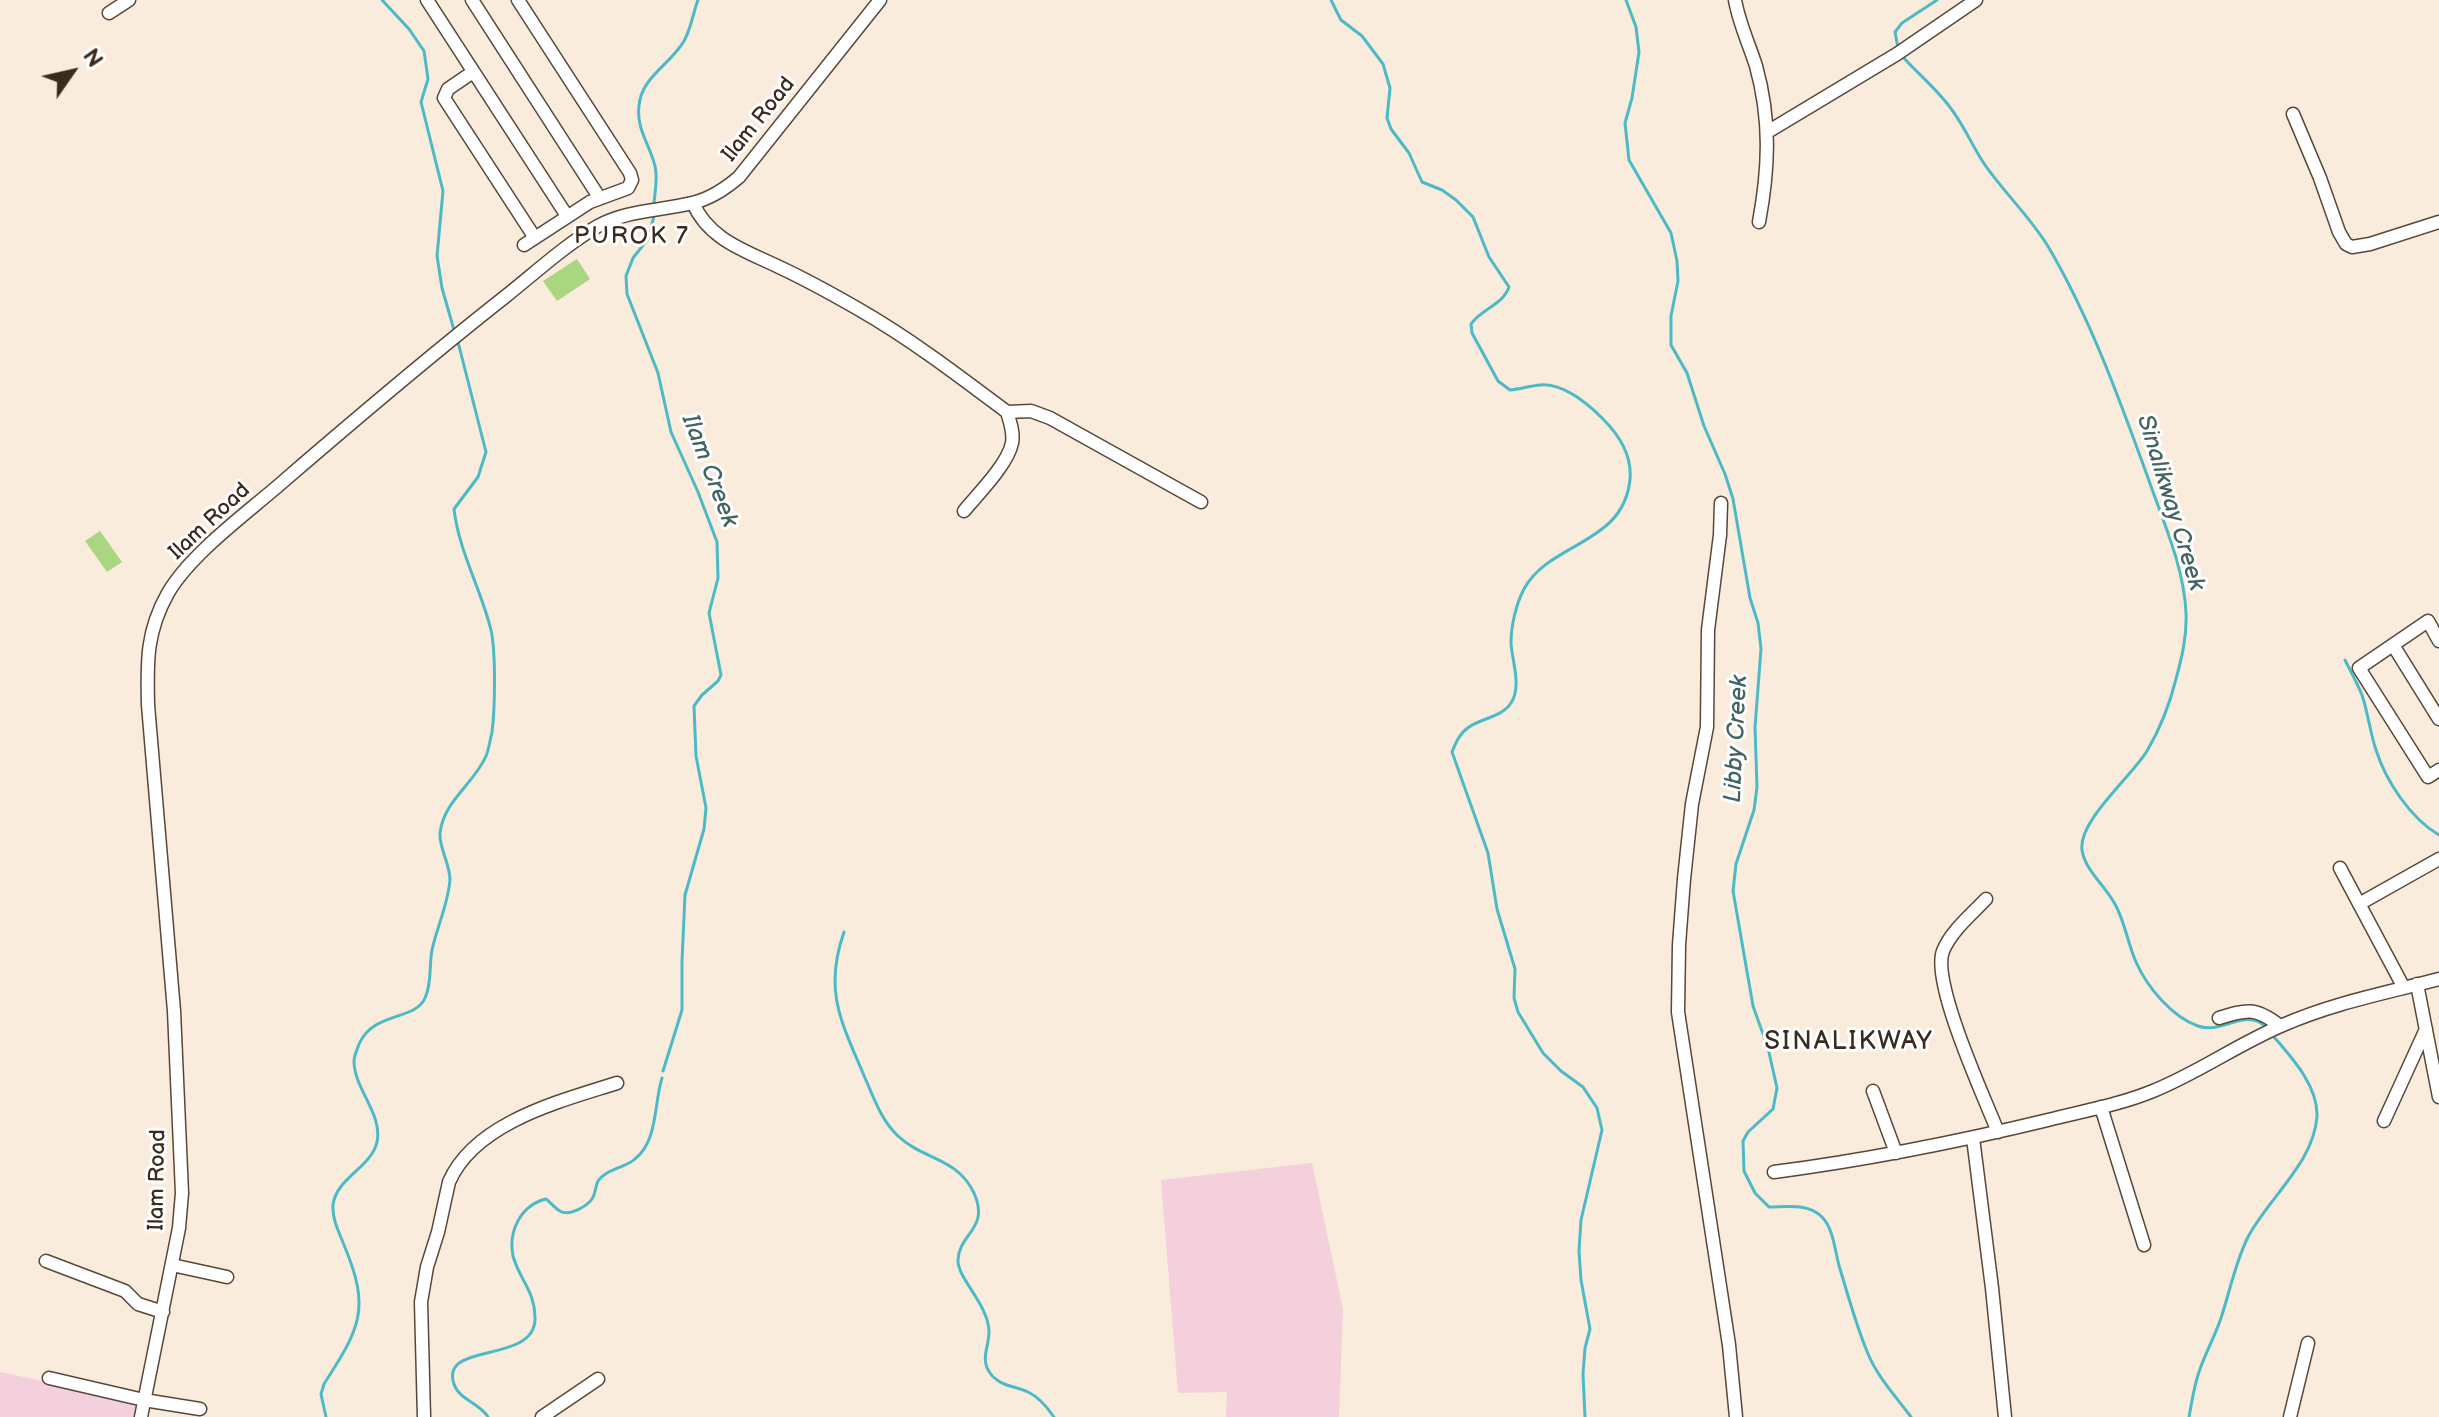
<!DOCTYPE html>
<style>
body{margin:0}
#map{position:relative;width:2439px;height:1417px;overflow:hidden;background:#f9ecdc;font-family:"Balsamiq Sans",sans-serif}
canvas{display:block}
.north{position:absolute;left:32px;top:32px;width:80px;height:80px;-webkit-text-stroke:6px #fff;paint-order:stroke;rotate:56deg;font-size:22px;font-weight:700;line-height:32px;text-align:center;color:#3b2a1e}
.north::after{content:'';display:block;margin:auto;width:28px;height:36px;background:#3b2a1e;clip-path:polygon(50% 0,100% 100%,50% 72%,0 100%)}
</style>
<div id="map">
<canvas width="2439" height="1417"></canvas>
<div class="north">N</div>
</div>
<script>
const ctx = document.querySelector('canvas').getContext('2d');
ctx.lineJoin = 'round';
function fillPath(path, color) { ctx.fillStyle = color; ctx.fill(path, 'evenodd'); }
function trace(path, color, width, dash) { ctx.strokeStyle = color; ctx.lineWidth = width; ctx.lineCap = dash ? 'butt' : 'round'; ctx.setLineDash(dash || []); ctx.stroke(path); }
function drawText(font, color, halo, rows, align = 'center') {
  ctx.font = font + ' "Balsamiq Sans",sans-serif'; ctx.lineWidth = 6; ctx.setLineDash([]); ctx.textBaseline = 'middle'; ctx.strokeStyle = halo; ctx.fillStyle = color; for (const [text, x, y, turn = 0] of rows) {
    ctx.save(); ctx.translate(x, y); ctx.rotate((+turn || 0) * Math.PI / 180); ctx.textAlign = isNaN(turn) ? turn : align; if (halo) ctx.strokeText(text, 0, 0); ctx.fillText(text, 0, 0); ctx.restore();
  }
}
const built = new Path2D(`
 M 1312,1163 L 1343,1309 L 1339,1417 L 1226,1417 L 1227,1392 L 1178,1393 L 1161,1180 Z
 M 0,1372 L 137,1401 L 134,1417 L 0,1417 Z`);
const green = new Path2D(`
 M 577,259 L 590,279 L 557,301 L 543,281 Z
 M 100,531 L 122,562 L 107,572 L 85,541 Z`);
const stream = new Path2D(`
 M 382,0 L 409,29 L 424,51 L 428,79 L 421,102 L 443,191 L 437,256 L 442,288 L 454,330
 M 1331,0 L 1341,20 L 1362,36 L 1383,64 L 1390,88 L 1387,118 L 1391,129 L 1409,153 L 1422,182 L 1442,190 L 1456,200 L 1473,217 L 1489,257 L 1509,287 C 1502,306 1482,308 1471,324 L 1472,333 L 1498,381 L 1510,390 C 1520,389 1530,386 1540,385 C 1563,383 1588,404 1603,419 C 1619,435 1632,456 1630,479 C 1624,545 1549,542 1524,589 C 1516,604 1511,626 1511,643 C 1512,661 1522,686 1511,703 C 1502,717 1482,718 1469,727 C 1460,733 1456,742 1452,752 L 1488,853 L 1497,909 L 1515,969 L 1514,998 L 1518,1012 L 1543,1053 L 1561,1071 L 1583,1087 L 1597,1108 L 1602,1130 L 1581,1220 L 1579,1251 L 1581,1280 L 1590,1329 L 1585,1348 L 1583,1374 L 1585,1417
 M 1626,0 L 1636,27 L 1639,52 L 1632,98 L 1625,123 L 1629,160 L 1671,233 L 1677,261 L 1678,281 L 1671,316 L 1671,345 L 1687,373 L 1704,426 L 1725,474 L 1733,499 L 1750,598 L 1758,623 L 1761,649 L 1755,727 L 1757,787 L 1754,810 L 1736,864 L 1733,891 L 1753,1006 L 1768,1048 L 1777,1088 L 1773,1109 L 1748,1132 L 1743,1141 L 1744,1171 L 1755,1193 L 1769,1207 C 1787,1207 1808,1203 1822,1217 C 1834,1229 1835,1253 1840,1269 C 1849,1298 1857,1329 1869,1356 C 1879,1379 1897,1398 1911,1417
 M 1898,48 L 1895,32 L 1902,23 L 1937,0
 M 1903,57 C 1919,75 1938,90 1952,110 C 1964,126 1972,145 1983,162 C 2003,192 2030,216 2049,248 C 2090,318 2119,398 2147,475 C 2162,519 2184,566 2186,613 C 2187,636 2182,657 2176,679 C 2170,703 2160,729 2147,751 C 2132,776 2078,821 2082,850 C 2085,871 2107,887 2116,906 C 2125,923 2128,944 2136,962 C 2147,987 2172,1017 2198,1026 C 2222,1035 2245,1007 2266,1027
 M 654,203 C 655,191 658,177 655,166 C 650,145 636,129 639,106 C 641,77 671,64 684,41 C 691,29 693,13 698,0
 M 654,216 L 648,239 L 633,258 L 626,276 L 627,294 L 658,373 L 671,432 L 698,492 L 717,542 L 718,578 L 709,613 L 721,675 L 718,681 L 702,695 L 694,706 L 696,756 L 706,808 L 704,829 L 685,895 L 682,961 L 682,1010 L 663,1071
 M 2345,660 C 2351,672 2357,683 2362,695 C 2368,713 2370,732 2376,750 C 2386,781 2410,818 2439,835
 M 844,932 C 823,992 842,1023 865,1078 C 874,1098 881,1120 898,1136 C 923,1160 957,1157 974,1193 C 990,1229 959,1233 958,1260 C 957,1278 989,1305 989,1332 C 989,1347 980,1359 990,1373 C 999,1386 1015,1386 1028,1392 C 1039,1397 1047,1407 1054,1417
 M 326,1417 L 321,1394 L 324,1384 C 360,1328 371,1309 344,1245 C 339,1232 332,1219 333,1205 C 336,1178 371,1168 377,1142 C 383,1114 354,1089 354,1061 C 354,1056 357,1050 359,1044 C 374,1011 415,1021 425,998 C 432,984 429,965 432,950 C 437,927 448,904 450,880 C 450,864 439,848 440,833 C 444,800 474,784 486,756 C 489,749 490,740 492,732 C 495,709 496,653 491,630 C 481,589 459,552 454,509 L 478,477 L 486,452 L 458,342
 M 488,1417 C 480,1403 459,1400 454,1384 C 439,1342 533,1364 535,1320 C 536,1292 519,1279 513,1256 C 508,1231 521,1205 546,1199 C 551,1203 555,1208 560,1211 C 569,1217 587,1206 592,1199 C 596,1193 595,1187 598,1181 C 606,1169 625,1168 635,1159 C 658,1141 654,1103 662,1078
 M 2189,1417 C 2192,1401 2194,1385 2200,1369 C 2206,1352 2215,1336 2221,1318 C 2230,1291 2235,1263 2248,1237 C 2269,1197 2314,1163 2317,1116 C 2318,1086 2292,1058 2274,1037`);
const minor = new Path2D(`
 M 427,0 L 567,216
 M 472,0 L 599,197
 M 518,0 L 630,173 L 632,180 L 628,188 L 590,202 L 524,245
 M 1735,0 C 1739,23 1749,44 1756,66 C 1771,120 1769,168 1759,222
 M 109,13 L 129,0
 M 473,72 L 448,89 L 444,98 L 535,238
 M 2293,114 L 2320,178 L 2339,232 L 2346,244 L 2352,247 L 2370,244 L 2439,222
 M 1769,131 L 1897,54 L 1976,0
 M 693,203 C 709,240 746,251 779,267 C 807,280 834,295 860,310 C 912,340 959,376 1007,412 C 1010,422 1014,432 1012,443 C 1008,464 978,494 964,511
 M 1007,412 L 1031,411 L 1050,418 L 1201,502
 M 1721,503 L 1720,535 L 1708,630 L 1707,727 L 1692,804 L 1684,879 L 1679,945 L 1678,1012 L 1729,1345 L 1736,1417
 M 2439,641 L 2428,621 L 2359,668 L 2428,777 L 2439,770
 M 2393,645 L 2439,719
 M 2340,868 L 2404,988
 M 1986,899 C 1972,914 1951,931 1943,951 C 1931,982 1984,1097 1998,1132
 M 2359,904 L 2439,859
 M 2417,984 L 2439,1097
 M 2219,1018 C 2247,1009 2256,1007 2280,1026
 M 1873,1091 L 1896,1153
 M 2101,1107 L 2144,1245
 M 2384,1121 L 2426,1029
 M 1973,1138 L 1992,1288 L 2005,1417
 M 1774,1172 C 1866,1160 1957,1142 2048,1120 C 2083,1111 2119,1105 2153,1091 C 2198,1073 2238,1044 2283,1025 C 2333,1003 2386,993 2439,979
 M 46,1261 L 125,1291 L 138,1304 L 163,1312
 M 172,1265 L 227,1277
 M 49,1378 L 144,1400 L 200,1409
 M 141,1417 L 179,1228 L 182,1193 L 174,1011 L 148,705 C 147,662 146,632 168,593 C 192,552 250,511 286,479 C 358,417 431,355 506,296 C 535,273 565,245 598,226 C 627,210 660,211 692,203 C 710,199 725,189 739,177 L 880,0
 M 424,1417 L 421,1302 L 427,1267 L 438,1232 L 449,1182 C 475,1122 561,1101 617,1083
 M 542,1417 L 598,1379
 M 2290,1417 L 2308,1343`);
const streetNames = [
 ["Ilam Road",759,120,-51],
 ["Ilam Road",210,522,-43],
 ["Ilam Road",158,1180,-89]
];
const neighbourhoodNames = [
 ["PUROK 7",632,237]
];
const waterNames = [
 ["Ilam Creek",709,471,69],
 ["Sinalikway Creek",2170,503,73],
 ["Libby Creek",1737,739,-87]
];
const quarterNames = [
 ["SINALIKWAY",1849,1042]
];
fillPath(built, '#f4cfdc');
fillPath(green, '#aad581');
trace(stream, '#4cbac6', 3);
trace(minor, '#58473a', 15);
trace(minor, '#fff', 12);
drawText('22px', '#3b2a1e', '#fff', streetNames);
ctx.letterSpacing = '2px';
drawText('24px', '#3b2a1e', '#fff', neighbourhoodNames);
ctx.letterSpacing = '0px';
drawText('italic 24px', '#426461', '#fff', waterNames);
ctx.letterSpacing = '2px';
drawText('26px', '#3b2a1e', '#fff', quarterNames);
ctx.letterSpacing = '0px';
</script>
